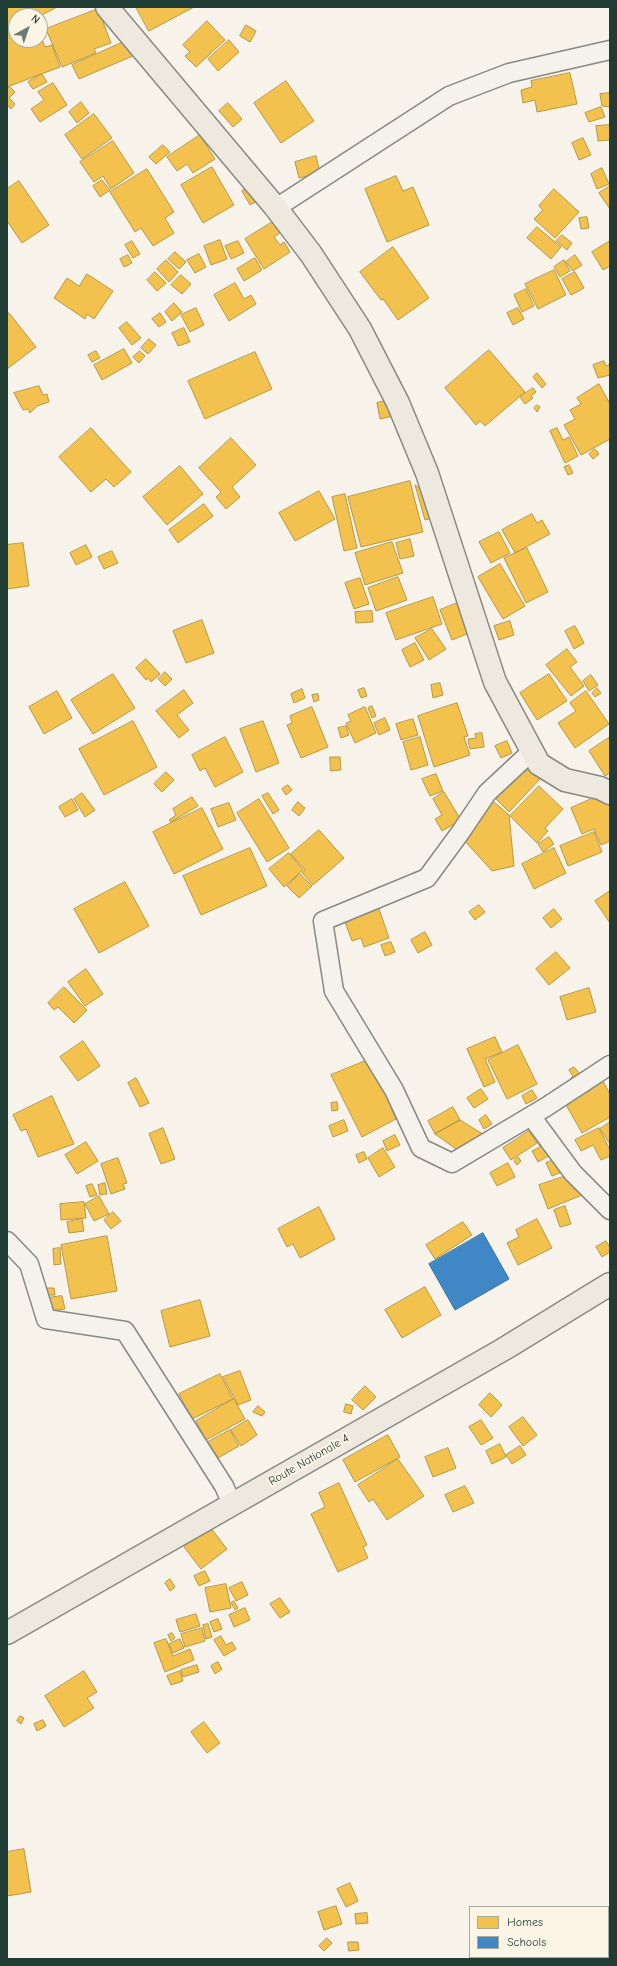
<!DOCTYPE html>
<style>
body{margin:0}
#map{position:relative;width:617px;height:1966px;overflow:hidden;background:#f7f3ea;font-family:"Comic Neue",sans-serif}
canvas{display:block}
.frame{position:absolute;inset:0;border:8px solid #1f3d34;pointer-events:none}
.legend{position:absolute;left:469px;top:1906px;width:140px;height:52px;box-sizing:border-box;background:#fcf5e5;border:1px solid #a4ab9e;margin:0;padding:5px 7px;list-style:none;font-size:12px;color:#1f3d34}
.legend li{display:flex;align-items:center;gap:8px;height:20px}
.legend b{width:20px;border:1px solid #a4ab9e}
.north{position:absolute;left:8px;top:8px;width:40px;height:40px;box-sizing:border-box;background:#fcf5e5;border:1px solid #a4ab9e;border-radius:50%;rotate:40deg;font-size:11px;font-weight:700;line-height:16px;text-align:center;color:#1f3d34}
.north::after{content:'';display:block;margin:auto;width:14px;height:18px;background:#6b7d74;clip-path:polygon(50% 0,100% 100%,50% 72%,0 100%)}
</style>
<div id="map">
<canvas width="617" height="1966"></canvas>
<div class="frame"></div>
<ul class="legend">
<li><b style="height:11px;background:#f2c14e"></b>Homes</li>
<li><b style="height:11px;background:#3f88c5"></b>Schools</li>
</ul>
<div class="north">N</div>
</div>
<script>
const ctx = document.querySelector('canvas').getContext('2d');
ctx.lineJoin = 'round';
function fillPath(path, color) { ctx.fillStyle = color; ctx.fill(path, 'evenodd'); }
function trace(path, color, width, dash) { ctx.strokeStyle = color; ctx.lineWidth = width; ctx.lineCap = dash ? 'butt' : 'round'; ctx.setLineDash(dash || []); ctx.stroke(path); }
function drawText(font, color, halo, rows, align = 'center') {
  ctx.font = font + ' "Comic Neue",sans-serif'; ctx.lineWidth = 4; ctx.setLineDash([]); ctx.textBaseline = 'middle'; ctx.strokeStyle = halo; ctx.fillStyle = color; for (const [text, x, y, turn = 0] of rows) {
    ctx.save(); ctx.translate(x, y); ctx.rotate((+turn || 0) * Math.PI / 180); ctx.textAlign = isNaN(turn) ? turn : align; if (halo) ctx.strokeText(text, 0, 0); ctx.fillText(text, 0, 0); ctx.restore();
  }
}
const homes = new Path2D(`
 M 7,7 L 24,7 L 29,16 L 16,16 L 16,25 L 7,30 Z
 M 27,7 L 57,7 L 40,16 L 32,16 Z
 M 136,7 L 194,7 L 149,31 Z
 M 98,9 L 111,43 L 94,49 L 96,53 L 62,67 L 46,29 Z
 M 207,21 L 225,40 L 196,67 L 185,56 L 190,52 L 183,45 Z
 M 246,25 L 256,31 L 250,42 L 240,36 Z
 M 16,30 L 16,40 L 40,40 L 40,35 L 45,47 L 52,45 L 60,67 L 7,87 L 7,33 Z
 M 128,40 L 135,55 L 79,79 L 72,65 Z
 M 229,40 L 239,52 L 218,71 L 208,59 Z
 M 570,73 L 577,104 L 537,112 L 535,100 L 523,103 L 521,90 L 532,87 L 531,81 Z
 M 42,74 L 47,82 L 33,89 L 28,82 Z
 M 286,81 L 314,121 L 281,143 L 254,103 Z
 M 53,83 L 67,105 L 40,122 L 31,109 L 44,100 L 38,92 Z
 M 10,87 L 15,92 L 9,98 L 15,104 L 11,109 L 7,105 L 7,89 Z
 M 610,93 L 610,107 L 602,106 L 600,94 Z
 M 81,102 L 89,113 L 77,123 L 69,112 Z
 M 228,103 L 242,119 L 233,127 L 219,111 Z
 M 601,107 L 605,117 L 589,122 L 585,113 Z
 M 94,114 L 112,138 L 82,159 L 65,135 Z
 M 610,125 L 610,140 L 598,141 L 596,126 Z
 M 200,135 L 215,159 L 193,173 L 187,164 L 177,171 L 167,157 Z
 M 583,138 L 591,155 L 579,160 L 572,143 Z
 M 113,141 L 134,173 L 111,189 L 103,176 L 94,182 L 80,162 Z
 M 163,145 L 170,152 L 156,164 L 149,157 Z
 M 316,156 L 320,173 L 299,178 L 295,162 Z
 M 212,167 L 234,205 L 203,223 L 181,185 Z
 M 602,168 L 609,184 L 597,189 L 591,174 Z
 M 147,169 L 174,212 L 165,218 L 174,233 L 153,246 L 141,228 L 135,232 L 110,192 Z
 M 396,176 L 403,191 L 413,187 L 429,225 L 387,242 L 365,189 Z
 M 102,180 L 110,190 L 100,197 L 93,186 Z
 M 19,181 L 49,225 L 22,243 L 7,221 L 7,189 Z
 M 253,185 L 261,199 L 250,205 L 242,191 Z
 M 610,186 L 610,209 L 599,193 Z
 M 554,189 L 579,212 L 555,238 L 534,219 L 543,210 L 539,206 Z
 M 587,217 L 589,228 L 581,229 L 579,218 Z
 M 274,221 L 281,232 L 274,237 L 280,245 L 284,242 L 290,252 L 264,269 L 245,239 Z
 M 537,227 L 561,247 L 551,259 L 527,238 Z
 M 562,235 L 572,243 L 567,250 L 556,241 Z
 M 220,240 L 227,259 L 211,265 L 204,246 Z
 M 132,241 L 140,254 L 133,258 L 125,245 Z
 M 238,241 L 244,253 L 231,259 L 225,246 Z
 M 610,241 L 610,266 L 603,270 L 592,252 Z
 M 393,247 L 429,298 L 398,320 L 383,299 L 381,300 L 360,272 Z
 M 175,252 L 186,262 L 179,269 L 168,259 Z
 M 199,254 L 206,267 L 195,273 L 187,260 Z
 M 128,255 L 132,263 L 124,267 L 120,259 Z
 M 575,255 L 582,265 L 573,271 L 566,262 Z
 M 255,258 L 262,270 L 244,281 L 237,269 Z
 M 166,260 L 178,272 L 169,282 L 157,269 Z
 M 564,260 L 570,271 L 560,277 L 554,267 Z
 M 554,270 L 566,295 L 538,309 L 525,284 Z
 M 155,272 L 166,283 L 157,291 L 147,280 Z
 M 575,272 L 584,288 L 571,295 L 562,279 Z
 M 87,274 L 113,291 L 94,319 L 87,314 L 85,319 L 54,298 L 67,278 L 79,286 Z
 M 181,275 L 191,284 L 182,294 L 171,285 Z
 M 235,283 L 244,299 L 251,295 L 256,304 L 229,321 L 214,295 Z
 M 526,289 L 534,306 L 522,312 L 514,295 Z
 M 174,303 L 182,312 L 172,321 L 165,312 Z
 M 196,308 L 204,325 L 190,332 L 181,315 Z
 M 518,308 L 524,319 L 513,325 L 507,313 Z
 M 9,313 L 36,347 L 7,369 L 7,314 Z
 M 160,313 L 166,322 L 159,327 L 152,319 Z
 M 127,322 L 141,338 L 132,345 L 119,328 Z
 M 184,328 L 190,342 L 178,346 L 172,333 Z
 M 149,339 L 156,345 L 148,354 L 141,348 Z
 M 124,349 L 132,363 L 102,380 L 94,365 Z
 M 489,350 L 525,392 L 485,426 L 480,421 L 476,425 L 445,388 Z
 M 96,351 L 100,358 L 92,362 L 88,355 Z
 M 140,351 L 145,356 L 139,363 L 133,357 Z
 M 255,352 L 272,389 L 205,419 L 188,381 Z
 M 604,361 L 606,366 L 610,364 L 610,375 L 598,378 L 593,365 Z
 M 537,373 L 546,384 L 542,388 L 533,377 Z
 M 599,384 L 610,404 L 610,439 L 581,455 L 564,425 L 575,419 L 570,410 L 581,404 L 577,398 Z
 M 39,386 L 43,395 L 47,394 L 49,402 L 37,406 L 30,413 L 28,409 L 23,410 L 14,393 Z
 M 533,388 L 536,392 L 531,396 L 533,398 L 525,404 L 520,397 Z
 M 389,400 L 393,416 L 380,419 L 377,403 Z
 M 537,405 L 540,407 L 537,412 L 534,408 Z
 M 91,428 L 131,472 L 114,487 L 106,479 L 91,492 L 59,457 Z
 M 557,428 L 563,440 L 569,437 L 578,456 L 565,463 L 550,431 Z
 M 231,438 L 256,465 L 232,487 L 240,497 L 226,509 L 216,497 L 221,492 L 199,468 Z
 M 595,449 L 599,454 L 593,459 L 589,454 Z
 M 569,465 L 573,473 L 568,475 L 564,467 Z
 M 180,466 L 203,494 L 167,525 L 143,497 Z
 M 410,481 L 423,532 L 361,547 L 348,497 Z
 M 425,482 L 437,517 L 425,520 L 415,485 L 420,488 Z
 M 319,491 L 335,519 L 295,541 L 279,513 Z
 M 345,494 L 357,548 L 344,551 L 332,497 Z
 M 204,504 L 213,516 L 178,543 L 169,530 Z
 M 532,514 L 537,523 L 542,520 L 550,534 L 515,553 L 502,530 Z
 M 499,532 L 510,553 L 491,563 L 479,542 Z
 M 410,539 L 414,556 L 400,559 L 396,543 Z
 M 392,542 L 403,573 L 365,585 L 355,553 Z
 M 23,543 L 29,586 L 7,589 L 7,545 Z
 M 86,545 L 92,557 L 76,565 L 70,553 Z
 M 527,548 L 548,592 L 526,603 L 504,558 Z
 M 112,551 L 118,563 L 104,569 L 98,557 Z
 M 500,564 L 525,606 L 503,619 L 478,577 Z
 M 398,577 L 407,600 L 376,611 L 368,588 Z
 M 360,578 L 369,604 L 354,609 L 345,583 Z
 M 433,597 L 442,624 L 396,640 L 386,613 Z
 M 460,602 L 472,632 L 452,640 L 440,610 Z
 M 372,611 L 373,622 L 356,623 L 355,612 Z
 M 202,620 L 214,653 L 186,663 L 173,631 Z
 M 510,621 L 514,635 L 499,640 L 494,626 Z
 M 575,626 L 584,643 L 574,649 L 565,631 Z
 M 432,629 L 446,649 L 429,660 L 415,638 Z
 M 415,643 L 424,660 L 410,667 L 402,650 Z
 M 567,649 L 577,662 L 570,667 L 584,686 L 571,696 L 546,665 Z
 M 146,659 L 160,674 L 151,682 L 148,678 L 146,680 L 136,668 Z
 M 165,672 L 172,679 L 165,686 L 158,679 Z
 M 113,674 L 135,708 L 93,734 L 71,700 Z
 M 549,674 L 567,701 L 537,720 L 520,693 Z
 M 591,675 L 598,685 L 589,691 L 583,681 Z
 M 440,683 L 443,695 L 433,698 L 431,685 Z
 M 364,688 L 367,696 L 361,698 L 358,690 Z
 M 597,688 L 601,693 L 595,697 L 592,693 Z
 M 302,689 L 305,698 L 294,703 L 291,694 Z
 M 184,690 L 193,703 L 177,715 L 189,730 L 179,738 L 156,711 Z
 M 57,691 L 72,718 L 44,734 L 29,707 Z
 M 586,691 L 609,724 L 575,748 L 558,723 L 576,711 L 570,703 Z
 M 318,694 L 319,700 L 314,702 L 312,695 Z
 M 457,703 L 468,736 L 464,737 L 470,755 L 434,767 L 418,716 Z
 M 372,706 L 376,716 L 372,718 L 368,708 Z
 M 312,707 L 328,747 L 301,758 L 287,725 L 292,723 L 290,716 Z
 M 365,707 L 376,733 L 355,743 L 346,723 L 351,721 L 348,715 Z
 M 385,718 L 390,730 L 379,735 L 374,723 Z
 M 413,719 L 418,735 L 401,740 L 396,724 Z
 M 133,721 L 157,767 L 104,795 L 79,749 Z
 M 263,721 L 279,763 L 256,772 L 240,729 Z
 M 346,726 L 349,735 L 341,738 L 338,728 Z
 M 482,733 L 484,747 L 470,749 L 468,739 L 476,738 L 475,734 Z
 M 225,737 L 243,772 L 215,787 L 205,768 L 200,771 L 192,755 Z
 M 420,737 L 428,765 L 411,770 L 403,742 Z
 M 610,737 L 610,773 L 605,776 L 589,751 Z
 M 507,741 L 512,753 L 501,758 L 495,746 Z
 M 330,757 L 340,757 L 341,770 L 331,771 Z
 M 524,763 L 540,779 L 509,812 L 493,796 Z
 M 166,772 L 174,780 L 162,792 L 154,784 Z
 M 436,774 L 443,791 L 430,796 L 422,779 Z
 M 288,785 L 292,790 L 286,795 L 282,789 Z
 M 539,786 L 563,809 L 545,828 L 548,831 L 537,843 L 510,816 Z
 M 444,792 L 461,820 L 442,831 L 435,819 L 442,815 L 433,799 Z
 M 82,793 L 95,810 L 85,817 L 74,799 Z
 M 268,793 L 279,810 L 273,814 L 262,796 Z
 M 605,793 L 610,805 L 610,841 L 601,845 L 594,829 L 582,834 L 571,808 Z
 M 192,797 L 198,806 L 171,822 L 169,820 L 176,815 L 173,809 Z
 M 72,799 L 78,810 L 65,817 L 59,807 Z
 M 259,799 L 289,848 L 267,862 L 237,813 Z
 M 493,801 L 509,815 L 514,866 L 492,871 L 464,840 Z
 M 298,802 L 305,808 L 299,816 L 292,810 Z
 M 229,803 L 236,820 L 218,827 L 211,809 Z
 M 202,808 L 223,849 L 174,874 L 153,832 Z
 M 319,830 L 344,858 L 313,885 L 302,873 L 305,870 L 291,854 Z
 M 594,832 L 602,852 L 568,866 L 560,846 Z
 M 549,837 L 554,844 L 543,852 L 538,844 Z
 M 250,848 L 267,886 L 201,915 L 183,876 Z
 M 554,848 L 566,873 L 534,889 L 522,864 Z
 M 289,853 L 303,870 L 284,887 L 269,869 Z
 M 300,874 L 312,886 L 299,898 L 287,886 Z
 M 125,882 L 149,926 L 99,953 L 74,909 Z
 M 610,891 L 610,923 L 595,901 Z
 M 479,905 L 485,912 L 475,920 L 469,912 Z
 M 379,909 L 389,938 L 364,947 L 361,938 L 352,941 L 345,922 Z
 M 554,909 L 562,919 L 551,928 L 543,918 Z
 M 425,932 L 432,945 L 418,953 L 411,940 Z
 M 391,942 L 395,952 L 385,956 L 381,945 Z
 M 556,952 L 570,968 L 549,985 L 536,969 Z
 M 86,969 L 103,994 L 85,1006 L 68,982 Z
 M 64,987 L 87,1010 L 74,1023 L 58,1007 L 54,1010 L 48,1003 Z
 M 589,988 L 596,1012 L 567,1020 L 560,997 Z
 M 495,1037 L 502,1052 L 485,1059 L 495,1082 L 484,1087 L 467,1049 Z
 M 83,1041 L 100,1066 L 78,1081 L 60,1057 Z
 M 518,1045 L 537,1084 L 507,1099 L 488,1060 Z
 M 370,1059 L 396,1102 L 391,1108 L 396,1119 L 362,1137 L 331,1075 Z
 M 574,1067 L 584,1079 L 575,1085 L 571,1078 L 573,1076 L 569,1070 Z
 M 136,1078 L 149,1103 L 140,1107 L 128,1083 Z
 M 603,1081 L 610,1094 L 610,1117 L 582,1133 L 565,1103 Z
 M 481,1089 L 488,1099 L 474,1108 L 467,1098 Z
 M 532,1090 L 537,1098 L 526,1104 L 522,1096 Z
 M 52,1096 L 74,1144 L 38,1157 L 26,1129 L 21,1131 L 13,1115 Z
 M 337,1102 L 338,1110 L 332,1111 L 331,1103 Z
 M 453,1107 L 460,1120 L 435,1134 L 428,1121 Z
 M 486,1115 L 492,1124 L 484,1129 L 479,1120 Z
 M 344,1120 L 348,1131 L 333,1137 L 329,1126 Z
 M 460,1120 L 486,1136 L 456,1149 L 435,1134 Z
 M 610,1122 L 610,1144 L 600,1129 Z
 M 163,1128 L 175,1159 L 161,1164 L 149,1134 Z
 M 599,1128 L 610,1150 L 610,1156 L 601,1160 L 593,1145 L 581,1151 L 575,1140 Z
 M 529,1131 L 537,1143 L 511,1160 L 503,1148 Z
 M 395,1135 L 400,1145 L 387,1151 L 383,1141 Z
 M 541,1139 L 550,1155 L 538,1162 L 532,1151 L 540,1147 L 537,1141 Z
 M 86,1142 L 98,1161 L 77,1174 L 65,1155 Z
 M 383,1148 L 395,1167 L 379,1177 L 368,1158 Z
 M 364,1152 L 367,1159 L 359,1163 L 356,1155 Z
 M 518,1157 L 521,1161 L 517,1165 L 514,1161 Z
 M 118,1158 L 127,1183 L 123,1184 L 125,1189 L 111,1194 L 101,1164 Z
 M 556,1159 L 564,1171 L 552,1176 L 546,1163 Z
 M 508,1163 L 515,1177 L 497,1186 L 490,1173 Z
 M 569,1175 L 582,1195 L 548,1209 L 539,1185 Z
 M 105,1183 L 107,1194 L 100,1195 L 98,1185 Z
 M 92,1184 L 97,1195 L 90,1197 L 86,1186 Z
 M 99,1196 L 109,1214 L 94,1221 L 85,1204 Z
 M 84,1202 L 86,1218 L 61,1220 L 60,1204 Z
 M 565,1206 L 571,1224 L 560,1227 L 554,1210 Z
 M 319,1207 L 335,1239 L 300,1258 L 293,1244 L 287,1247 L 278,1229 Z
 M 113,1212 L 121,1221 L 111,1229 L 104,1220 Z
 M 82,1219 L 84,1231 L 69,1233 L 67,1222 Z
 M 537,1219 L 552,1248 L 518,1265 L 507,1243 L 519,1237 L 516,1230 Z
 M 463,1222 L 472,1235 L 435,1259 L 426,1245 Z
 M 107,1236 L 117,1291 L 71,1299 L 61,1245 Z
 M 606,1241 L 610,1247 L 610,1252 L 602,1257 L 596,1247 Z
 M 60,1248 L 61,1264 L 54,1265 L 53,1249 Z
 M 425,1287 L 441,1315 L 402,1338 L 385,1310 Z
 M 47,1288 L 54,1288 L 55,1295 L 47,1295 Z
 M 62,1296 L 65,1309 L 50,1311 L 47,1298 Z
 M 200,1300 L 210,1336 L 170,1347 L 161,1311 Z
 M 240,1371 L 251,1400 L 238,1405 L 223,1377 Z
 M 220,1374 L 233,1399 L 192,1419 L 179,1394 Z
 M 365,1386 L 376,1397 L 363,1410 L 352,1400 Z
 M 490,1393 L 502,1405 L 491,1417 L 479,1405 Z
 M 234,1399 L 245,1419 L 206,1440 L 196,1421 Z
 M 346,1404 L 353,1406 L 351,1414 L 344,1412 Z
 M 258,1406 L 265,1412 L 262,1416 L 253,1412 Z
 M 523,1417 L 537,1435 L 523,1446 L 509,1427 Z
 M 248,1420 L 257,1435 L 241,1446 L 231,1430 Z
 M 481,1420 L 493,1438 L 481,1445 L 469,1427 Z
 M 230,1430 L 239,1446 L 218,1458 L 208,1442 Z
 M 388,1435 L 400,1457 L 355,1482 L 343,1460 Z
 M 500,1444 L 506,1457 L 492,1464 L 486,1451 Z
 M 520,1446 L 526,1455 L 512,1464 L 506,1455 Z
 M 448,1448 L 456,1468 L 433,1477 L 425,1457 Z
 M 398,1459 L 424,1496 L 387,1520 L 373,1499 L 369,1502 L 358,1485 Z
 M 339,1483 L 367,1545 L 363,1547 L 368,1558 L 338,1572 L 311,1514 L 325,1507 L 319,1493 Z
 M 465,1486 L 474,1503 L 453,1512 L 445,1495 Z
 M 210,1527 L 227,1549 L 201,1569 L 184,1547 Z
 M 205,1571 L 210,1581 L 199,1586 L 194,1576 Z
 M 170,1579 L 175,1587 L 170,1591 L 165,1583 Z
 M 242,1582 L 248,1595 L 236,1601 L 229,1588 Z
 M 226,1584 L 231,1608 L 210,1612 L 205,1588 Z
 M 280,1598 L 290,1612 L 280,1618 L 270,1604 Z
 M 234,1601 L 238,1608 L 235,1610 L 231,1603 Z
 M 245,1608 L 250,1620 L 234,1627 L 229,1615 Z
 M 196,1614 L 200,1626 L 180,1632 L 176,1620 Z
 M 218,1619 L 222,1629 L 214,1632 L 210,1622 Z
 M 208,1624 L 212,1637 L 206,1639 L 203,1625 Z
 M 202,1628 L 205,1641 L 185,1647 L 181,1634 Z
 M 172,1633 L 175,1638 L 171,1641 L 168,1635 Z
 M 221,1636 L 226,1645 L 232,1642 L 236,1649 L 224,1656 L 214,1640 Z
 M 166,1639 L 173,1656 L 190,1649 L 194,1660 L 165,1672 L 154,1643 Z
 M 180,1639 L 184,1648 L 173,1653 L 169,1644 Z
 M 218,1662 L 222,1669 L 215,1674 L 211,1666 Z
 M 197,1665 L 199,1672 L 183,1677 L 181,1670 Z
 M 84,1671 L 97,1692 L 87,1698 L 94,1708 L 64,1727 L 45,1696 Z
 M 180,1671 L 183,1681 L 171,1685 L 167,1676 Z
 M 20,1716 L 24,1718 L 21,1724 L 17,1721 Z
 M 43,1720 L 46,1726 L 37,1731 L 34,1724 Z
 M 204,1722 L 220,1743 L 207,1753 L 191,1732 Z
 M 24,1849 L 31,1892 L 7,1896 L 7,1852 Z
 M 350,1883 L 358,1901 L 346,1907 L 337,1889 Z
 M 336,1906 L 342,1924 L 324,1930 L 318,1912 Z
 M 367,1913 L 368,1923 L 356,1924 L 355,1914 Z
 M 327,1938 L 332,1943 L 324,1951 L 319,1946 Z
 M 348,1942 L 358,1942 L 359,1950 L 349,1951 Z`);
const schools = new Path2D(`
 M 483,1233 L 509,1279 L 455,1310 L 429,1264 Z`);
const minor = new Path2D(`
 M 276,208 L 449,96 L 509,73 L 610,50
 M 532,751 L 487,793 L 460,833 L 427,878 L 323,921 L 334,991 L 394,1090 L 421,1148 L 452,1163 L 546,1107 L 610,1065
 M 531,1116 L 573,1173 L 610,1210
 M 7,1241 L 29,1264 L 46,1319 L 125,1331 L 224,1486 L 232,1504`);
const major = new Path2D(`
 M 107,7 L 276,208 L 311,254 L 360,329 L 398,403 L 427,473 L 495,682 L 539,764 L 565,780 L 600,788 L 610,793
 M 7,1633 L 504,1349 L 610,1284`);
const streetNames = [
 ["Route Nationale 4",309,1460,-30]
];
fillPath(homes, '#f2c14e');
trace(homes, '#b39946', 1);
fillPath(schools, '#3f88c5');
trace(schools, '#35729a', 1);
trace(minor, '#868984', 21);
trace(major, '#868984', 25);
trace(minor, '#f5f2ec', 18);
trace(major, '#eee9df', 22);
drawText('12px', '#1f3d34', '#fcf5e5', streetNames);
</script>
